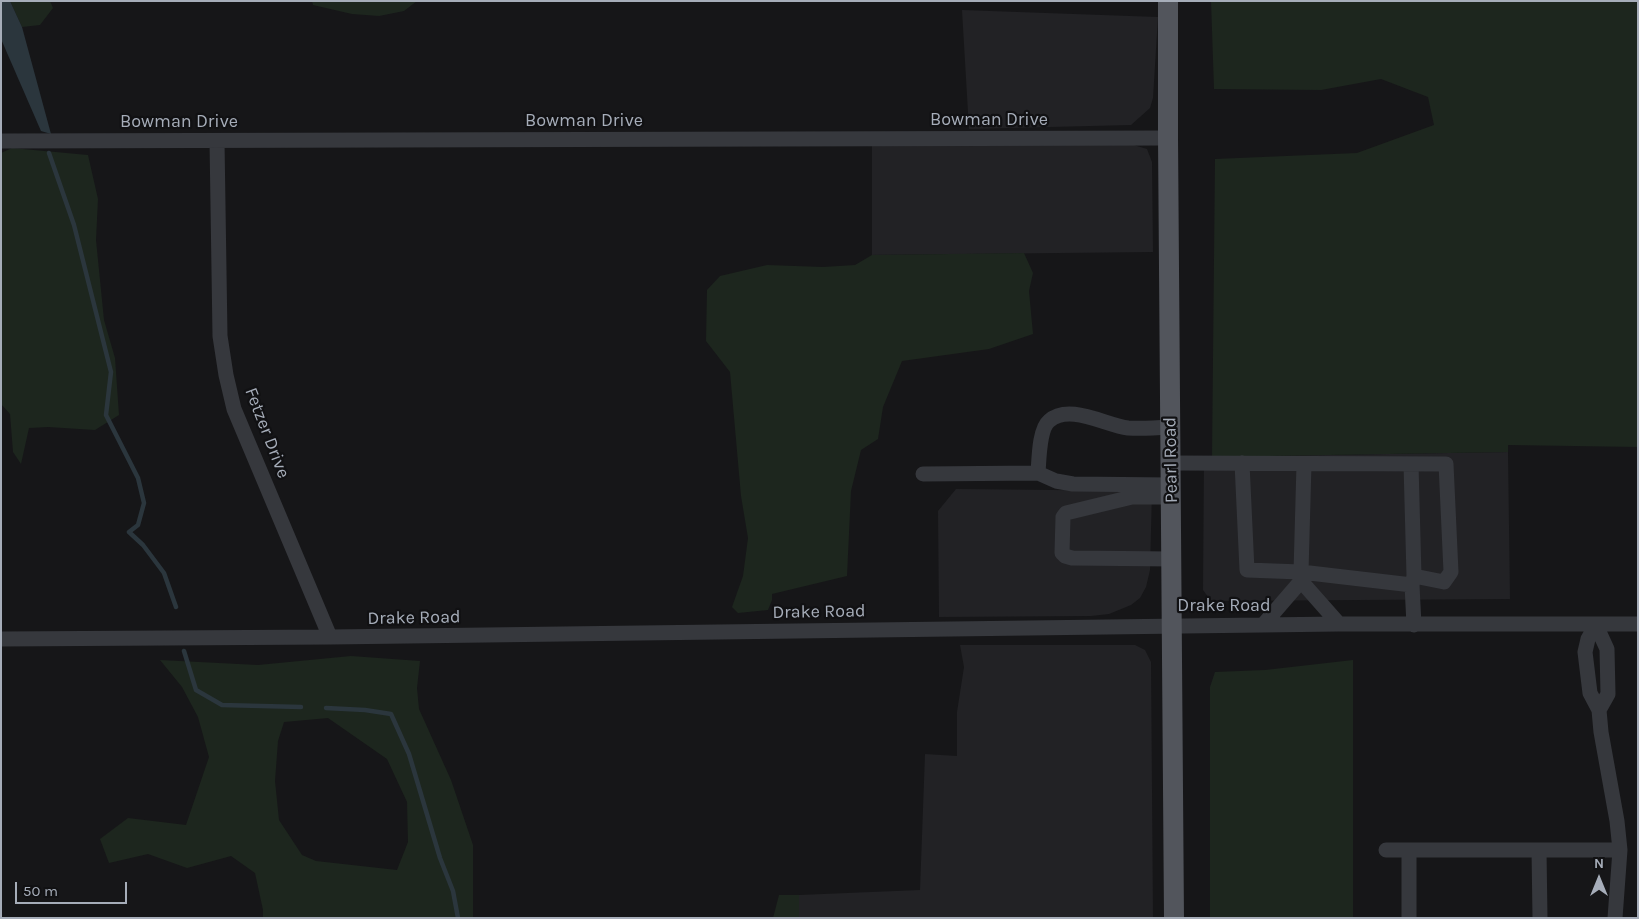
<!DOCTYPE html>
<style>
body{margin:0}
#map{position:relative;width:1639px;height:919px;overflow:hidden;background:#161618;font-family:Karla,sans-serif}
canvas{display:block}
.frame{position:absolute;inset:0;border:2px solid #a6adb9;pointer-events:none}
.north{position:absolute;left:1574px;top:854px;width:50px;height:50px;-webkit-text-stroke:4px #111113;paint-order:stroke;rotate:0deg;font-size:14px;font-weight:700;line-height:20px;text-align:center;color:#a6adb9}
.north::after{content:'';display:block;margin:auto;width:18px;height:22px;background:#a6adb9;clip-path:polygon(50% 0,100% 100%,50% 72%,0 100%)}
.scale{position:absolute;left:15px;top:882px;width:112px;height:22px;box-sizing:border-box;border:2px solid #a6adb9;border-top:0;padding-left:6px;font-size:15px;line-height:18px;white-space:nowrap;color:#a6adb9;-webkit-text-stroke:4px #111113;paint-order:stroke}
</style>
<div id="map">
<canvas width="1639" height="919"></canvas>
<div class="frame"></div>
<div class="north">N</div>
<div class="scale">50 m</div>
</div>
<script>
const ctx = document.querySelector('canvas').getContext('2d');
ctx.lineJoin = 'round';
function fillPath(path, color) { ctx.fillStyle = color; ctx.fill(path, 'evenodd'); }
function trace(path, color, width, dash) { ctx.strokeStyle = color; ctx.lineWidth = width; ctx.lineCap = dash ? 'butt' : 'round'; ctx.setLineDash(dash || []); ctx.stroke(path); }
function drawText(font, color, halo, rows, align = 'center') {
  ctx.font = font + ' Karla,sans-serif'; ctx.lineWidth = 4.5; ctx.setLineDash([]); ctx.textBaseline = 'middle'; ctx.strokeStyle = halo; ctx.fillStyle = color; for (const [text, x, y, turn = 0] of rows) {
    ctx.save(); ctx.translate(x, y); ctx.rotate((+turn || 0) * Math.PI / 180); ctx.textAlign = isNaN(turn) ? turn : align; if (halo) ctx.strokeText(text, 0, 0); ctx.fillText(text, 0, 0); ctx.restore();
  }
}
const built = new Path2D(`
 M 962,10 L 1158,17 L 1153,98 L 1150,108 L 1131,125 L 969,129 Z
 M 1127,143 L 1147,149 L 1152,162 L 1153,252 L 872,255 L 872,145 Z
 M 1508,452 L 1510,599 L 1211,601 L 1203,590 L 1204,457 Z
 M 956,489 L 1152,491 L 1150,570 L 1146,587 L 1140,598 L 1131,605 L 1109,614 L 1091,616 L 939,617 L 938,511 Z
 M 960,645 L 1135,645 L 1145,650 L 1151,662 L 1153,918 L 799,918 L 799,895 L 920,890 L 925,754 L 957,756 L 957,712 L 964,667 Z`);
const green = new Path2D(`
 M 10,1 L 50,1 L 53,8 L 40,25 L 22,27 Z
 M 312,1 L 417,1 L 404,11 L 379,16 L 352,14 L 313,5 Z
 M 1211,1 L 1638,1 L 1638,447 L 1508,445 L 1508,452 L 1212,457 L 1215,159 L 1357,153 L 1434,125 L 1428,97 L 1381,79 L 1321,90 L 1214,89 Z
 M 12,148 L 88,155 L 98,199 L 96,240 L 104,320 L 115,358 L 119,415 L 95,430 L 48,427 L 29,428 L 21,464 L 13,452 L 10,414 L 1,404 L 1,153 Z
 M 1024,253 L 1033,273 L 1029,291 L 1033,334 L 989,349 L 902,361 L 883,407 L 878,439 L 861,450 L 851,491 L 847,576 L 772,594 L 772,600 L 768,610 L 738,613 L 732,607 L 743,576 L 748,538 L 741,496 L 730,372 L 706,341 L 707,290 L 720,276 L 767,265 L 823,267 L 855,265 L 872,255 Z
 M 351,656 L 420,661 L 417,688 L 419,709 L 451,780 L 473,845 L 473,918 L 263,918 L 263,910 L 255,873 L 231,856 L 187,868 L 148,854 L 109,863 L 100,839 L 128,818 L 186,825 L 209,757 L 198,717 L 182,687 L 160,660 L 258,665 ZM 328,718 L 387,759 L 407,802 L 408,842 L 397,870 L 316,861 L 302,855 L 279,820 L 275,781 L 278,741 L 284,722 Z
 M 1353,660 L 1353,918 L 1210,918 L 1210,687 L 1215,672 L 1265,670 Z
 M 779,895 L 799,895 L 799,918 L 773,918 Z`);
const water = new Path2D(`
 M 1,1 L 10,1 L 22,27 L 51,134 L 41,131 L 1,39 Z`);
const stream = new Path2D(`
 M 49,153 L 74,225 L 111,372 L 106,415 L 138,478 L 144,503 L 138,525 L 129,532 L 143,545 L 164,573 L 176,607
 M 184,651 L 196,690 L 222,705 L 301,707
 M 326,708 L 365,710 L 391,714 L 409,754 L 440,858 L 453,891 L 458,918`);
const minor = new Path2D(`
 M 1,141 L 1168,138
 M 217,141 L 220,336 L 226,375 L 234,409 L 330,637
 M 1171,463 L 1446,464 L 1451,572 L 1444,582 L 1414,576 L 1412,585 L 1414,625
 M 1242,463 L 1247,570 L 1301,572 L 1304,464
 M 1411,464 L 1414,576
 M 1038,473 C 1039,461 1039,429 1049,421 C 1069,403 1105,425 1128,428 C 1142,429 1156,428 1170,427
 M 923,474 L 1038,473 L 1056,481 L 1073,484 L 1171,485
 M 1171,497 L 1132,497 L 1066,513 L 1063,517 L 1062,553 L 1065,556 L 1072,558 L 1172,559
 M 1301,581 L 1339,624
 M 1263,625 L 1301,581 L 1301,572 L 1412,585
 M 1596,625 L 1588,639 L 1585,652 L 1590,693 L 1599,710 L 1601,732 L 1617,821 L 1620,850 L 1615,918
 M 1596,625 L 1607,649 L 1608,694 L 1599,710
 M 1,639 L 330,637 L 1339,624 L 1638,624
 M 1386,850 L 1539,850
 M 1409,918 L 1409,851
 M 1540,918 L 1539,850 L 1620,850`);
const major = new Path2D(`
 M 1168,1 L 1168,138 L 1174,918`);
const streetNames = [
 ["Bowman Drive",989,120],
 ["Bowman Drive",584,121],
 ["Bowman Drive",179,122],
 ["Fetzer Drive",267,433,69],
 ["Pearl Road",1171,460,-91],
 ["Drake Road",1224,606],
 ["Drake Road",819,612,-1],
 ["Drake Road",414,618,-1]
];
fillPath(built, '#222225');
fillPath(green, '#1d261e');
fillPath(water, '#2b363d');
trace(stream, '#2b363d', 4.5);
trace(minor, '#36383d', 15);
trace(major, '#52555c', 20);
drawText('18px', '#a6adb9', '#111113', streetNames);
</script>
